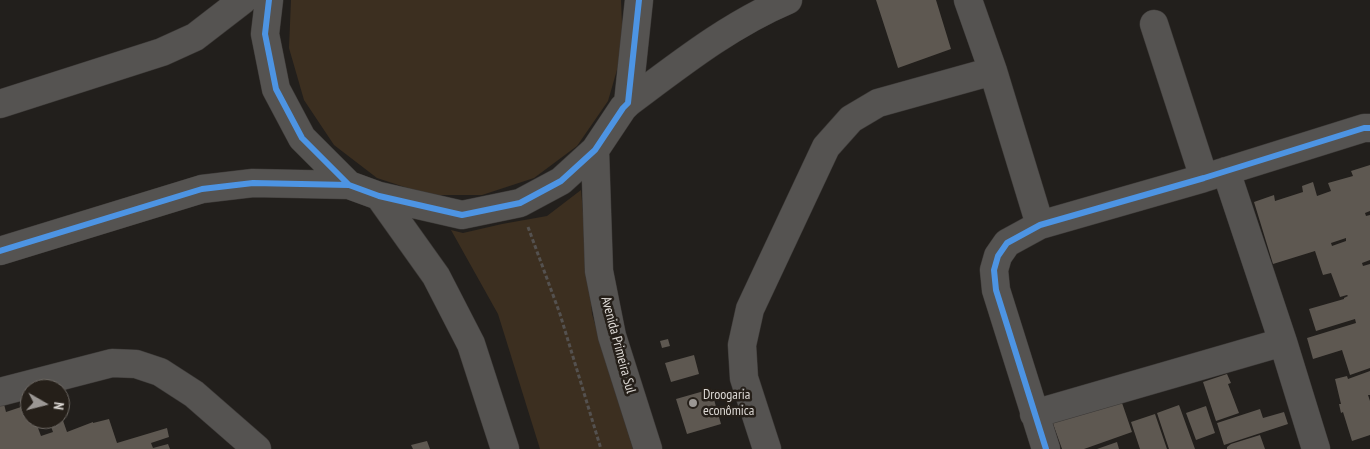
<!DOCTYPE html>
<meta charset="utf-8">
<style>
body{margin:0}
#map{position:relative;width:1370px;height:449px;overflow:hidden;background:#221f1c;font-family:"PT Sans Narrow",sans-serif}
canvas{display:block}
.north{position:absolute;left:20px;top:379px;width:50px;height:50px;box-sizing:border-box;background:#251f19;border:1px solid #6e6964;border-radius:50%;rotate:98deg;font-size:14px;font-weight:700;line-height:20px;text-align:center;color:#dcd8d4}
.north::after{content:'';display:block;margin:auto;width:18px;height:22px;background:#9b9794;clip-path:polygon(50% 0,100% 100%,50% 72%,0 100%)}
</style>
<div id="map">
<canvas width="1370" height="449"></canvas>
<div class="north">N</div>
</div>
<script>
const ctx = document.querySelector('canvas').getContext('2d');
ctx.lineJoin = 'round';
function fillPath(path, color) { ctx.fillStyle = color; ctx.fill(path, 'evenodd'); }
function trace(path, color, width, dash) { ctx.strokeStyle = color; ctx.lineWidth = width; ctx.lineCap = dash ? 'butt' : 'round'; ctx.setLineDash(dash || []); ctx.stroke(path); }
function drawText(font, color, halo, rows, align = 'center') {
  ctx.font = font + ' "PT Sans Narrow",sans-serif'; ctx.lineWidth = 5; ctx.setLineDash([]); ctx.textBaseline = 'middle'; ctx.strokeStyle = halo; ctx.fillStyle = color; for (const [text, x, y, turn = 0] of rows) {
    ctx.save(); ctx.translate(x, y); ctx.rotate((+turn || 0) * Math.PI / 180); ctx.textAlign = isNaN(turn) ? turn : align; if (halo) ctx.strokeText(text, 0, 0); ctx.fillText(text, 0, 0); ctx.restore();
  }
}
const green = new Path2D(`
 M 291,0 L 621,0 L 623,49 L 608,101 L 577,146 L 534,178 L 482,195 L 429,195 L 377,178 L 334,145 L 304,100 L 289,48 Z
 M 581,190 L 592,314 L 633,449 L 540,449 L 498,314 L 451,230 L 463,233 L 502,224 L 547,216 Z`);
const building = new Path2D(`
 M 876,0 L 936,0 L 951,49 L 898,68 Z
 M 1370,165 L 1370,211 L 1365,213 L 1366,216 L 1370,215 L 1370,260 L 1362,263 L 1363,266 L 1370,264 L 1370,368 L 1350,375 L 1342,350 L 1313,359 L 1307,338 L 1356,323 L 1355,319 L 1316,331 L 1309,309 L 1344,299 L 1344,298 L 1348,296 L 1347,295 L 1340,297 L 1331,273 L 1323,275 L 1315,251 L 1273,264 L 1254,202 L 1274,195 L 1275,201 L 1303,192 L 1302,186 L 1313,182 L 1317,196 L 1331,191 L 1328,183 L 1353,176 L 1351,171 ZM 1346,238 L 1346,241 L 1332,246 L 1331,243 Z
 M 668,339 L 670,346 L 662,348 L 660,341 Z
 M 694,355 L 699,374 L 671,382 L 665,363 Z
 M 1370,371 L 1370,395 L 1368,395 L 1370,401 L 1370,435 L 1352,441 L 1343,412 L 1341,413 L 1339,404 L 1341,404 L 1335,379 L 1347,376 L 1348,379 Z
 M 1227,374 L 1231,383 L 1228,384 L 1239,413 L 1216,421 L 1203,382 Z
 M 711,389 L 721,424 L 687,434 L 676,399 Z
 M 1120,397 L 1132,432 L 1084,449 L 1062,449 L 1052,421 Z
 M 4,404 L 6,412 L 30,404 L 30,419 L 60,419 L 60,412 L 67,432 L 93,422 L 93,423 L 109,419 L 117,443 L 167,428 L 169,437 L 151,443 L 153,448 L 168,444 L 170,449 L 0,449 L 0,405 ZM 50,424 L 53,432 L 41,436 L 38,428 Z
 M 1179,405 L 1195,449 L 1169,449 L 1157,413 Z
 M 1206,406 L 1215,433 L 1196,440 L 1186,413 Z
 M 1260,409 L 1263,418 L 1284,412 L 1288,424 L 1224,445 L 1217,423 Z
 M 1155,414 L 1167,449 L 1140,449 L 1131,422 Z
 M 1260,435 L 1265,449 L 1227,449 L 1227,447 L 1231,444 Z
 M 427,441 L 430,449 L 413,449 L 411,445 Z
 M 1117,442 L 1119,449 L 1097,449 Z`);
const path = new Path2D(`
 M 528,227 L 560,314 L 601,449`);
const minor = new Path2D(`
 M 269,0 L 265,34 L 276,89 L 302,138 L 349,185 L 379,196 L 462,215 L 520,203 L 561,181 L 595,150 L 623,108 L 628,103 L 639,0
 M 968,0 L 993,71 L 1040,225
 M 1154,24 L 1204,178
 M 628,103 C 679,65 729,25 788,0
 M 0,104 L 162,52 L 195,37 L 243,0
 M 595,150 L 599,271 L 612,336 L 648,449
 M 1226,171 L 1283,342 L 1316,449
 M 379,196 L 436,276 L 471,344 L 505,449
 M 0,251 L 202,189 L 253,183 L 349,185
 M 0,392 L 112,363 L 136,364 L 160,372 L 194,394 L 257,449
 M 1034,414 L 1283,342
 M 767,449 L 744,378 L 742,345 L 750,309 L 826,147 L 851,119 L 878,103 L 993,71
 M 1046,449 L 996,290 L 994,270 L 998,256 L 1007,243 L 1040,225 L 1204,178 L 1364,128 L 1370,128`);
const cycleway = new Path2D(`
 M 269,0 L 265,34 L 276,89 L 302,138 L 349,185 L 379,196 L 462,215 L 520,203 L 561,181 L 595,150 L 623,108 L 628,103 L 639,0
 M 0,251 L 202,189 L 253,183 L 349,185
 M 1046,449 L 996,290 L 994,270 L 998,256 L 1007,243 L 1040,225 L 1204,178 L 1364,128 L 1370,128`);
const markers = [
 [693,403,5,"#9b9794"]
];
const streetNames = [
 ["Avenida Primeira Sul",618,345,75]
];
const poiNames = [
 ["Droogaria",703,395],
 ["econômica",703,411]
];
fillPath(green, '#3c2f20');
fillPath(building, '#5e5851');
trace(minor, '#3d3a38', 29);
trace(path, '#54514f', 3, [4, 2.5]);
trace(minor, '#555351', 28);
trace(cycleway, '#4d94e3', 6);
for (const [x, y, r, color] of markers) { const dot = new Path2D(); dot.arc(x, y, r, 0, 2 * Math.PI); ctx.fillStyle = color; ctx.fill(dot); trace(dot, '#251f19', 2); }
drawText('14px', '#dcd8d4', '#251f19', streetNames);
drawText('14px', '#dcd8d4', '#251f19', poiNames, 'left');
</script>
